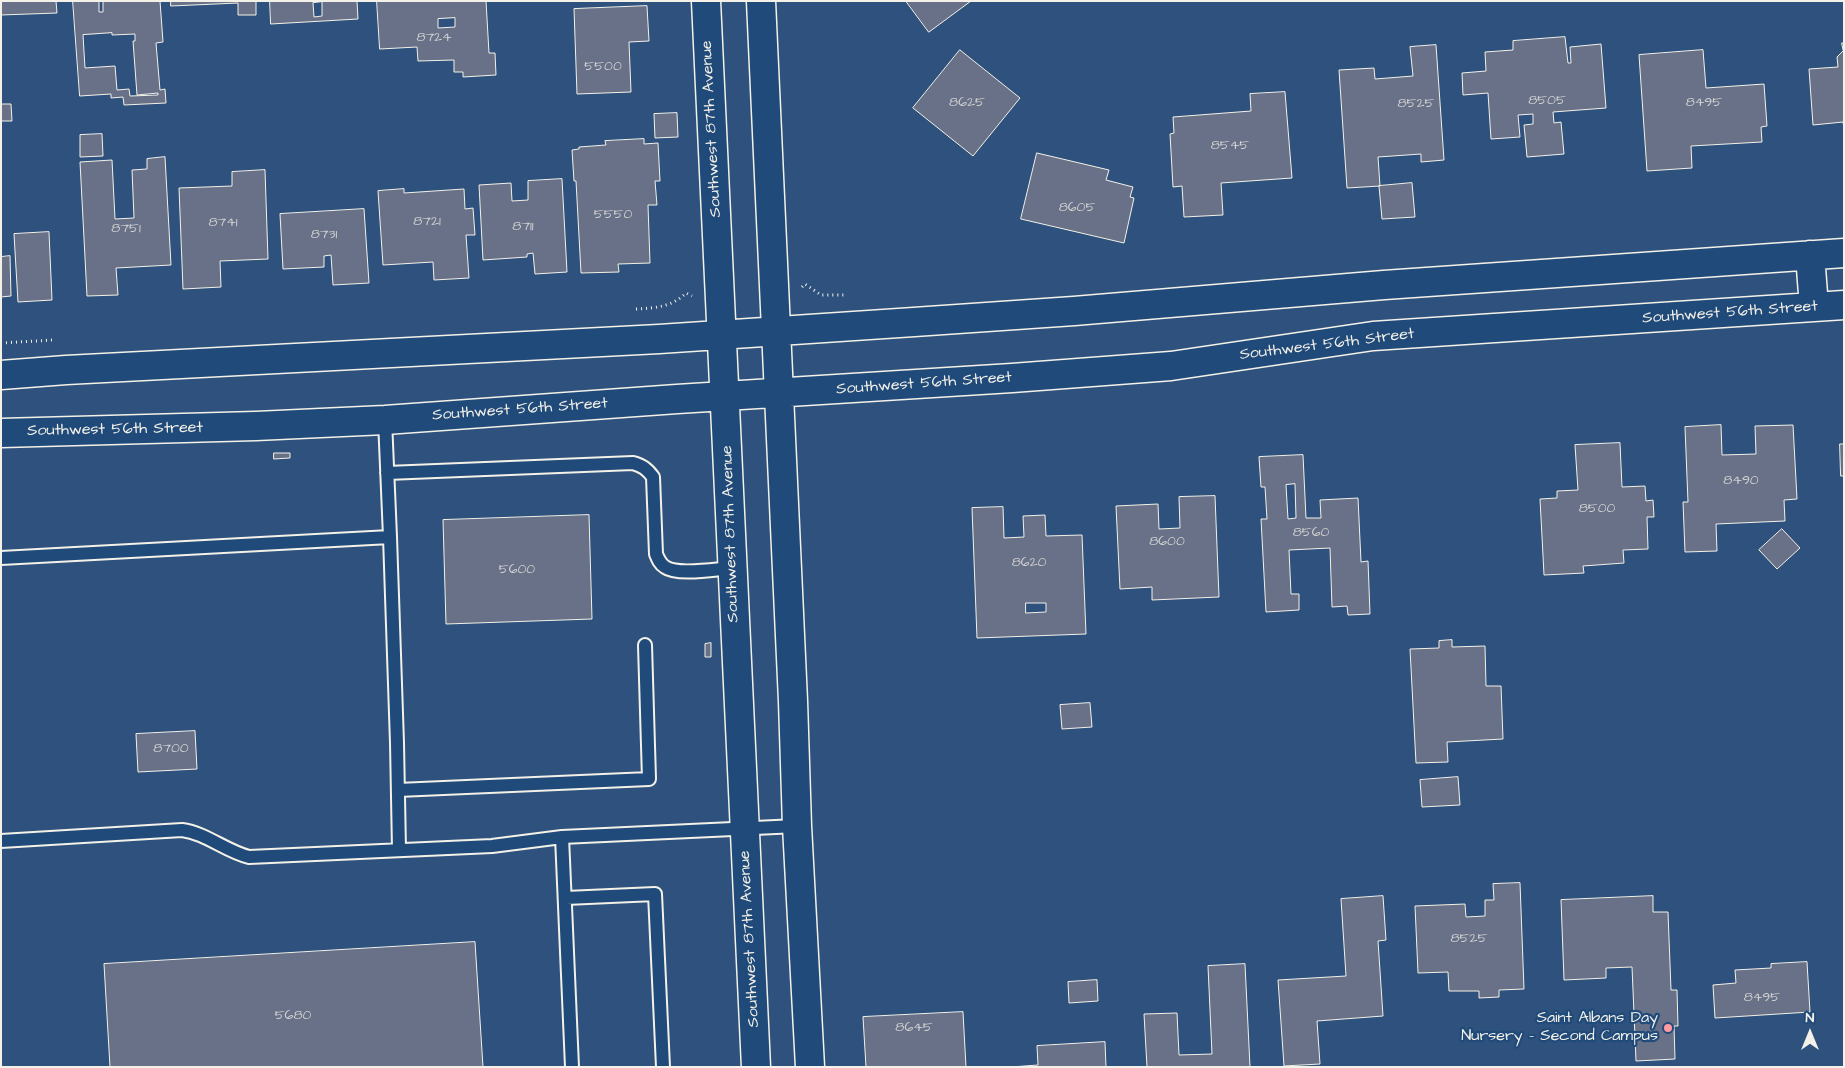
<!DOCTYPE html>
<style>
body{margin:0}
#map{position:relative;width:1845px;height:1068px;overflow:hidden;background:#2e527d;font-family:"Architects Daughter",sans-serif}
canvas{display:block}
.frame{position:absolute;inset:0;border:2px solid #f4f1e8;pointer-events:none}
.north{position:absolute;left:1785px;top:1008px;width:50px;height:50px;-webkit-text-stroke:4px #1f4a7a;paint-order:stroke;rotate:0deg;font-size:14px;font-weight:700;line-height:20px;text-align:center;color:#f4f1e8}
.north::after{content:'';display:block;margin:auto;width:18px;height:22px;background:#f4f1e8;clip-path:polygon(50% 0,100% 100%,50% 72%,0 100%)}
</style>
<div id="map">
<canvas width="1845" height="1068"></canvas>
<div class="frame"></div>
<div class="north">N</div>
</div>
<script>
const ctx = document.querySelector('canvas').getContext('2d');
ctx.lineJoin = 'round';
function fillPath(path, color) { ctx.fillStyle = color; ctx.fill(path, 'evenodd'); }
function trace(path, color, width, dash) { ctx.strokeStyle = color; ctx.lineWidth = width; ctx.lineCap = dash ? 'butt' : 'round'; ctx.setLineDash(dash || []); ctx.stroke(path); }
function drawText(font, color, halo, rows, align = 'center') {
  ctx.font = font + ' "Architects Daughter",sans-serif'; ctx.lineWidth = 4.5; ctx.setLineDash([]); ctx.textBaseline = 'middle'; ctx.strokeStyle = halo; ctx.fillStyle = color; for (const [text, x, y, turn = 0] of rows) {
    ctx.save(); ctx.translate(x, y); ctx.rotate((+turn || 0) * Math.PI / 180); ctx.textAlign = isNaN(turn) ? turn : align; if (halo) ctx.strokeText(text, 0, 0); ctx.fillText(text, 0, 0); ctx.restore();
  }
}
const building = new Path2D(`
 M 1,1 L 56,1 L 57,13 L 1,15 Z
 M 73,1 L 99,1 L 99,12 L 103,12 L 103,1 L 160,1 L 163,42 L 156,43 L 160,90 L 165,89 L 166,103 L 124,105 L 123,97 L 111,98 L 111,94 L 80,96 ZM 112,33 L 112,35 L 135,34 L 135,41 L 133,41 L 137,95 L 158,93 L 158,95 L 130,96 L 129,89 L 117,90 L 115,66 L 85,68 L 83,35 Z
 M 171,1 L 256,1 L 256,15 L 238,15 L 238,3 L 171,6 Z
 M 270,1 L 357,1 L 358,19 L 271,24 ZM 322,2 L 322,16 L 314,17 L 313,3 Z
 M 377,1 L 486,1 L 489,53 L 495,53 L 496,75 L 463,77 L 463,72 L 454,72 L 454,60 L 418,61 L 417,47 L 380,49 ZM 455,18 L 455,27 L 438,28 L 438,19 Z
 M 906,1 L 971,1 L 929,32 Z
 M 647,6 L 649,41 L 629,42 L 631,92 L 577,94 L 574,9 Z
 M 1565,37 L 1568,63 L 1571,63 L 1570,47 L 1601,44 L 1606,108 L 1553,112 L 1554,123 L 1561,122 L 1564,154 L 1527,157 L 1524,125 L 1533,124 L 1533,114 L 1518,115 L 1520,137 L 1491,139 L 1488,93 L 1463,95 L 1462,73 L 1486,71 L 1485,52 L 1513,50 L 1513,41 Z
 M 1842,43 L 1844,43 L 1844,128 L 1843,122 L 1813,125 L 1809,69 L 1838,67 L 1837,57 L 1843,51 Z
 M 1436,45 L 1444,160 L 1421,162 L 1421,154 L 1378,157 L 1380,186 L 1347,188 L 1339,70 L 1374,68 L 1375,79 L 1413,76 L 1410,47 Z
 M 960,50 L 1020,98 L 973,156 L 913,108 Z
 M 1703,50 L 1706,88 L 1764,84 L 1767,126 L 1761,127 L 1762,142 L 1691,146 L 1692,168 L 1647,171 L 1639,55 Z
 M 1285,92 L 1292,178 L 1221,183 L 1223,215 L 1184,217 L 1182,186 L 1173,187 L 1170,134 L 1174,133 L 1173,117 L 1251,111 L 1250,94 Z
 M 1,104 L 11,104 L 12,121 L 1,121 Z
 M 677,113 L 678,137 L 655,138 L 654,114 Z
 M 102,134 L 103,156 L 80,157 L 80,135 Z
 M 644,139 L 644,144 L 658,143 L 660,181 L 655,181 L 657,205 L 648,205 L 650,263 L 618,264 L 619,272 L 581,273 L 576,181 L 574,181 L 572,150 L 579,149 L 579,147 L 606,145 L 605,141 Z
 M 1037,153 L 1109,170 L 1106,180 L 1133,187 L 1130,197 L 1134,198 L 1124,243 L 1021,219 Z
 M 165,157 L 171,265 L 116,268 L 118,295 L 87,296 L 80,162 L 112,160 L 115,219 L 134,218 L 132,170 L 147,169 L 147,159 Z
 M 265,170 L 268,259 L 220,261 L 221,287 L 183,289 L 179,188 L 232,186 L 232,172 Z
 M 562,179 L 567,272 L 535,274 L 533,253 L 527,254 L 527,257 L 483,260 L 479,185 L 511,183 L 512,201 L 528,200 L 528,181 Z
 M 1412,183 L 1415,217 L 1382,219 L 1379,186 Z
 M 404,189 L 404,193 L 464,189 L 465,209 L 473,208 L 475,235 L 466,235 L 469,278 L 434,280 L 433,262 L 383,265 L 378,191 Z
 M 364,209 L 369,283 L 333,285 L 331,255 L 324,256 L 324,267 L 283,269 L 280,214 Z
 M 49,232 L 52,300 L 18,302 L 14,234 Z
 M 10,256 L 11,296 L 1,297 L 1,257 Z
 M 1721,425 L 1722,455 L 1756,454 L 1755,426 L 1793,425 L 1797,499 L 1784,500 L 1785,521 L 1716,524 L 1717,551 L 1685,552 L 1683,502 L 1688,502 L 1685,427 Z
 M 1620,443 L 1622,487 L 1645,486 L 1646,501 L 1653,500 L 1654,517 L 1647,517 L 1648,549 L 1623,550 L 1624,563 L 1583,566 L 1584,573 L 1544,575 L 1540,499 L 1557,498 L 1557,491 L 1578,490 L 1575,445 Z
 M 1840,444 L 1844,444 L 1844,476 L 1841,476 Z
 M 274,453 L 290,453 L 290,458 L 274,459 Z
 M 1303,455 L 1306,518 L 1321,518 L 1320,500 L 1358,498 L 1361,562 L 1368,561 L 1370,614 L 1348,615 L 1347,606 L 1332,607 L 1330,548 L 1289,550 L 1291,594 L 1299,594 L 1299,610 L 1266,612 L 1261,519 L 1267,519 L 1265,487 L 1261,487 L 1259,457 ZM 1295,484 L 1296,518 L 1288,519 L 1286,485 Z
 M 1215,496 L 1219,597 L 1152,600 L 1152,587 L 1120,589 L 1116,506 L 1158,504 L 1159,529 L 1180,528 L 1179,497 Z
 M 1003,507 L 1004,538 L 1024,537 L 1023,516 L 1045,515 L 1046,536 L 1082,535 L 1086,634 L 977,638 L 972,508 ZM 1026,603 L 1046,603 L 1046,612 L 1026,613 Z
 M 589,515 L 592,619 L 446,624 L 443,520 Z
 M 1782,529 L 1800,548 L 1777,569 L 1759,550 Z
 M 1452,640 L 1452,647 L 1485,646 L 1486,686 L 1501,686 L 1503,739 L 1447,742 L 1448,762 L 1416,763 L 1410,649 L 1439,648 L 1439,641 Z
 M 711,643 L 711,657 L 705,657 L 705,644 Z
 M 1090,703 L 1092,727 L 1062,729 L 1060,705 Z
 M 195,731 L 197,769 L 138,772 L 136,734 Z
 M 1458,777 L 1460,805 L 1422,807 L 1420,780 Z
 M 1520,883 L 1524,989 L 1499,990 L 1499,997 L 1479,998 L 1479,991 L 1449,991 L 1448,972 L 1418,973 L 1415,906 L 1465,904 L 1466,917 L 1485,916 L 1485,900 L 1494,900 L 1493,884 Z
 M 1383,896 L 1386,940 L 1378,941 L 1383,1016 L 1317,1021 L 1320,1064 L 1284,1066 L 1278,980 L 1346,976 L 1341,899 Z
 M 1653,896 L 1653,912 L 1668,912 L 1671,990 L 1677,990 L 1678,1026 L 1674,1026 L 1675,1059 L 1636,1061 L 1632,967 L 1606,968 L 1606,978 L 1564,980 L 1561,900 Z
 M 475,942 L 483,1067 L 110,1067 L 104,964 Z
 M 1807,962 L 1810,1012 L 1715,1018 L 1713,985 L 1736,983 L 1735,970 L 1771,968 L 1771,964 Z
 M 1245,964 L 1250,1067 L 1147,1067 L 1144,1014 L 1177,1013 L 1179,1055 L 1212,1054 L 1208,966 Z
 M 1097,980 L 1098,1001 L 1069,1003 L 1068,982 Z
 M 963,1012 L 966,1067 L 866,1067 L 863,1017 Z
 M 1105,1042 L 1106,1067 L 1011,1067 L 1038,1065 L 1037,1046 Z`);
const path = new Path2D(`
 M 802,287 L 805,284 L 821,295 L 847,295
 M 636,309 C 655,308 672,307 686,293 L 692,296
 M 1,343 L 53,340`);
const lane = new Path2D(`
 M 387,473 L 633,463 C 643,466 647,469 653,477 L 656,554 C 658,559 660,564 665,567 C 677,576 716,569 732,568
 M 390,537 L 397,743 L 399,850
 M 1,558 L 390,537 L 385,420
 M 398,790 L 649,779 L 645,645
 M 562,837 L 572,1067
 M 1,841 L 182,830 C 206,833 225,851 249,857 L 492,846 L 562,837 L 797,826
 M 566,898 L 655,894 L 663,1067`);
const secondary = new Path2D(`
 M 706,1 L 756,1067
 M 761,1 L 793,701 L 797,826 L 810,1067
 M 1810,255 L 1814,307
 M 1,375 L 66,370 L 659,339 L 914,322 L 1074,311 L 1384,285 L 1844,253
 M 1,433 L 256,426 L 385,420 L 677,399 L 1012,378 L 1171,366 L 1373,336 L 1844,305`);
const markers = [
 [1668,1028,5,"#ff9aa2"]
];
const numberNames = [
 ["8724",434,38],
 ["5500",603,67],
 ["8505",1547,101],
 ["8625",967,103],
 ["8495",1704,103],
 ["8525",1416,104],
 ["8545",1230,146],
 ["8605",1077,208],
 ["5550",613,215],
 ["8721",427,222],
 ["8741",223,223],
 ["8711",523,227],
 ["8751",126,229],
 ["8731",324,235],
 ["8490",1741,481],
 ["8500",1597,509],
 ["8560",1311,533],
 ["8600",1167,542],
 ["8620",1029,563],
 ["5600",517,570],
 ["8700",171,749],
 ["8525",1469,939],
 ["8495",1762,998],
 ["5680",293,1016],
 ["8645",914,1028]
];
const streetNames = [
 ["Southwest 87th Avenue",712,129,-93],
 ["Southwest 56th Street",1730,313,-4],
 ["Southwest 56th Street",1327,345,-7],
 ["Southwest 56th Street",924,384,-4],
 ["Southwest 56th Street",520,410,-4],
 ["Southwest 56th Street",115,430,-1],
 ["Southwest 87th Avenue",731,534,-92],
 ["Southwest 87th Avenue",750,939,-93]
];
const poiNames = [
 ["Saint Albans Day",1658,1019],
 ["Nursery - Second Campus",1658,1037]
];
fillPath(building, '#687188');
trace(building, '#f4f1e8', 1);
trace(lane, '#f4f1e8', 16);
trace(secondary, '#f4f1e8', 31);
trace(path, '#f4f1e8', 3, [1, 4]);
trace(lane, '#1f4a7a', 12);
trace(secondary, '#1f4a7a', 28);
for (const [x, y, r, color] of markers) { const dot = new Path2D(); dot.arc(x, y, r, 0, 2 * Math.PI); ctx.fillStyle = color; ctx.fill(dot); trace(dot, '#1f4a7a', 2); }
drawText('14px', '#d1d1d0', null, numberNames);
drawText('16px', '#f4f1e8', '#1f4a7a', streetNames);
drawText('16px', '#f4f1e8', '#1f4a7a', poiNames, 'right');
</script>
